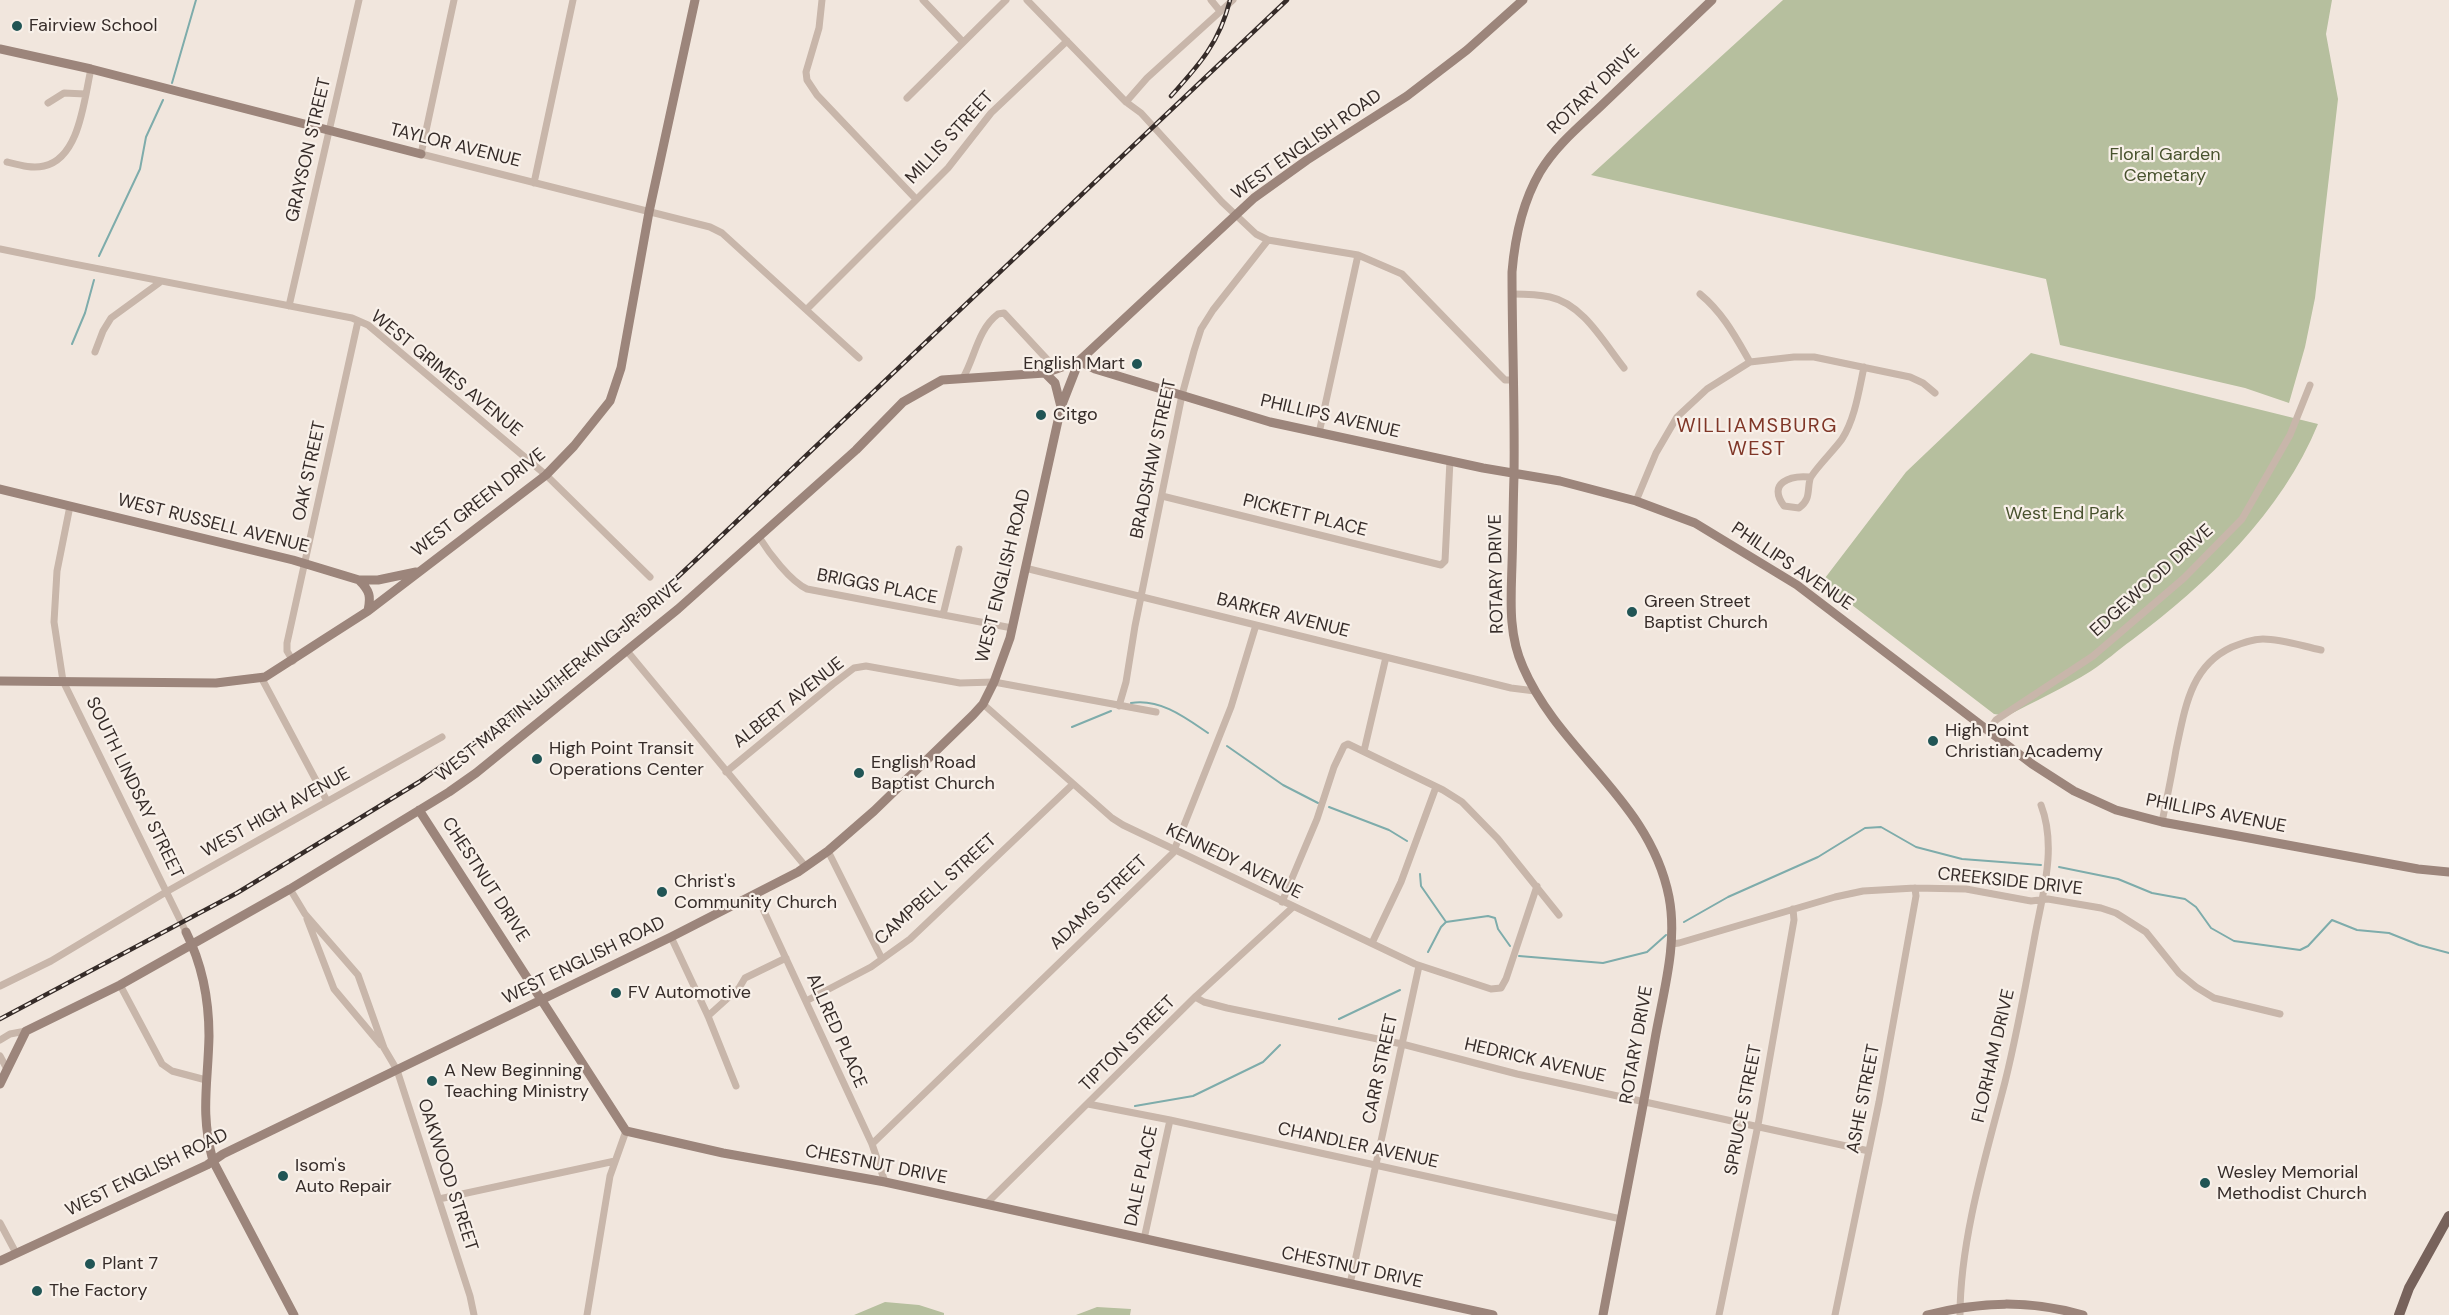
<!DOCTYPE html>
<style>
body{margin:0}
canvas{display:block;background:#f1e6dd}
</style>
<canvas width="2449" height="1315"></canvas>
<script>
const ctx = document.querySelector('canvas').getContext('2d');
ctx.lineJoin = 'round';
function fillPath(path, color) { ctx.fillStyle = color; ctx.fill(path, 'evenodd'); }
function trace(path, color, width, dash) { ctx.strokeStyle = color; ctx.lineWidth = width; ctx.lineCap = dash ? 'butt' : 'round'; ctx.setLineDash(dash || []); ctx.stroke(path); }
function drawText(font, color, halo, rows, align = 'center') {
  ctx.font = font + ' "DM Sans",sans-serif'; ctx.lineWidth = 4.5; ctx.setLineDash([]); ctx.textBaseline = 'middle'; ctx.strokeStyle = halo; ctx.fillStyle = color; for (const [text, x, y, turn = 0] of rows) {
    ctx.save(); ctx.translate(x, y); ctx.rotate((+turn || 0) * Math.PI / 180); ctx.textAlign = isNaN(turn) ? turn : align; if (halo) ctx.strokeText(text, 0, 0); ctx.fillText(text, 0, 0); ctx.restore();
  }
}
const green = new Path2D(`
 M 1783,0 L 2332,0 L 2326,34 L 2338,99 L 2315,298 L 2305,347 L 2289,403 L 2245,388 L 2060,345 L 2046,279 L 1591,175 Z
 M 2031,353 L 2318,424 C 2282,512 2207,584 2132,640 C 2118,650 2105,662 2091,671 C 2064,688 2035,701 2007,716 L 1994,714 L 1822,582 L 1906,472 Z
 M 885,1302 L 919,1305 L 944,1313 L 944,1315 L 854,1315 Z
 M 1097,1307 L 1131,1309 L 1130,1315 L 1076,1315 Z`);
const stream = new Path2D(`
 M 172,83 L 196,0
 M 99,256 L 140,169 L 146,137 L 163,100
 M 72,344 L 85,313 L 94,280
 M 1131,703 C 1160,698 1186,718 1208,733
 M 1072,727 L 1111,711
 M 1227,746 L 1283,785 L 1318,803
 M 1329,807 L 1389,830 L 1407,841
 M 2059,867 L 2118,879 L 2152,893 L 2185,899 L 2196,907 L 2211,928 L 2234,941 L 2300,950 L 2308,946 L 2332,920 L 2357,930 L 2389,933 L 2419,945 L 2449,953
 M 1420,874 L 1421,886 L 1446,922
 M 1684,922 L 1728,897 L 1818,857 L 1865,828 L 1881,827 L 1916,847 L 1962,859 L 2041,865
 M 1428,952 L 1441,927 L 1446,922 L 1488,916 L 1495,918 L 1498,929 L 1510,946
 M 1519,956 L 1603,963 L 1647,952 L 1666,935
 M 1339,1019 L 1400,990
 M 1135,1106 L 1193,1096 L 1263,1062 L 1280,1045`);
const street = new Path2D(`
 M 454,0 L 421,154 L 710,227 L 722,233 L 859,358
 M 822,0 L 819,28 L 806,72 L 807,80 L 817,95 L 915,198
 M 923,0 L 963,42
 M 1027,0 L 1126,102 L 1141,113 L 1222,202 L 1256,234 L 1268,240 L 1358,255 L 1402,274 L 1497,372 L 1505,380 L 1512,380
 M 1211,0 L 1220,11
 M 907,98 L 1006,0
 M 1126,102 L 1147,78 L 1233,0
 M 48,103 L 64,93 L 85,94
 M 7,162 C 19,165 32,169 44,166 C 80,158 84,99 91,69
 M 534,183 L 573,0
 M 0,249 C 117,273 234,296 352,318 L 368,325 L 546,475 L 650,577
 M 1512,294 C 1524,294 1537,294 1550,297 C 1583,304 1604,343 1624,368
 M 1700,294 C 1723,313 1735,336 1750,362
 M 289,306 L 359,0
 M 807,309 L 948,168 L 991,113 L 1067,41
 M 95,352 L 103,331 L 111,318 L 159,283
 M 963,378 C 975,357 978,329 998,314 L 1004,313 L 1056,369
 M 1319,433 L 1358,255
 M 1810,477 C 1790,475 1767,483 1784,506 L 1799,508 C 1811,499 1807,491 1810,479 C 1812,472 1836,448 1842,439 C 1855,419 1859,390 1864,367
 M 1162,496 L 1441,565 L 1445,561 L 1450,460
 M 1636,501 L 1656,453 L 1677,417 L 1707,389 L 1750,362 L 1794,357 L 1814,357 L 1910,377 L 1923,383 L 1935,393
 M 70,506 L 57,571 L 54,622 L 63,681 L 186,932
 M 759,537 C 769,553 790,581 807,589 L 1012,628
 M 1025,568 L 1511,688 L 1535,691
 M 943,615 L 959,549
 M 627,651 L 806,867
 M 293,661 L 287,651 L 287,643 L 358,321
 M 261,677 L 327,801
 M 983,704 L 1112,818 L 1123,825 L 1415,964 L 1491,989 L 1501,988 L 1506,979 L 1537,886
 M 1119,706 L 1126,682 L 1135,626 L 1182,395 L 1194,351 L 1201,329 L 1213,310 L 1268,240
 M 1989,730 L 1996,720 L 2093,656 L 2184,578 L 2242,519 L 2290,435 L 2310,385
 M 1364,751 L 1386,657
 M 726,772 L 833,684 L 854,668 L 866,666 L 960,683 L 994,682 L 1156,712
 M 2162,822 C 2167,798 2172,774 2176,750 C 2185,709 2190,666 2232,647 C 2242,643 2252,639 2263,639 C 2282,639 2302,646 2321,650
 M 828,851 L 882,959
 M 290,889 L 305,914 L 358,975 L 384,1048 L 397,1070 L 470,1296 L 474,1315
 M 756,894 L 872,1144 L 885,1182
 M 1282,902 L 1317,819 L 1334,767 L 1344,746 L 1348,744 L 1443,790 L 1462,802 L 1498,839 L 1559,915
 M 307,919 L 334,989 L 381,1045
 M 671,937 L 708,1016 L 736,1086
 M 1372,943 L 1401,882 L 1436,787
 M 1671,944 L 1679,943 L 1835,897 L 1863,891 L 1915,888 L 1966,889 L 2031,901 L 2048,899 L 2101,908 L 2116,913 L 2146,932 L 2179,973 L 2196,987 L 2214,998 L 2280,1014
 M 120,985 L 162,1064 L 172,1071 L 206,1080
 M 0,986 L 51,961 L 166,892 L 442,737
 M 1195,997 L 1204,1002 L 1227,1008 L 1402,1044 L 1517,1074 L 1869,1151
 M 806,1001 L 871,967 L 910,939 L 1073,784
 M 708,1016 L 739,988 L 745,978 L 786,958
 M 0,1040 L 10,1034 L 26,1031
 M 0,1056 L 7,1069
 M 1088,1104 L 1170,1120 L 1621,1219
 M 872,1144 L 1173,853 L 1231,707 L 1256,625
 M 439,1199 L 615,1161
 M 986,1204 L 1195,997 L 1293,907
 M 0,1223 L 16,1253
 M 1144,1239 L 1170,1120
 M 1350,1284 L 1419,966
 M 587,1315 L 610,1176 L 626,1131
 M 1719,1315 L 1758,1125 L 1794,920 L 1793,909
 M 1835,1315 L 1879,1102 L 1916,896 L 1915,888
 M 1960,1315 C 1960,1240 1986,1155 2005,1082 C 2017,1034 2026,984 2035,935 C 2043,892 2057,847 2041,805`);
const secondary = new Path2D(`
 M 0,49 L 91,69 L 421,154
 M 1079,361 L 1095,369 L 1270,422 L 1483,468 L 1560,481 L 1636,501 L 1695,523 L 1797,585 L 2032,764 L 2074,791 L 2116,810 L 2162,822 L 2418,869 L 2449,872
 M 1045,373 L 1055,383 L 1061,407
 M 0,489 L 293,560 L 359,580 L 378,580 L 416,572
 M 359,580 C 370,591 371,596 368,611
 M 0,681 L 216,683 L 265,677 L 368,611 L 546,475 L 574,446 L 610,401 L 621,368 L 649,212 L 695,0
 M 419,810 L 626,1131 L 723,1153 L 885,1182 L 1493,1315
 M 186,932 C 202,964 209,1001 209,1036 C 208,1084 200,1113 213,1161 L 294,1315
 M 0,1084 L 26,1031 L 120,985 L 290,889 L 449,792 L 476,773 L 678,609 L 856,450 L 903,402 L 942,380 L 1045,373 L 1079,361
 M 0,1261 L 207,1165 L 223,1154 L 671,937 L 798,872 L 828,851 L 874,811 L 973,715 L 983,704 L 994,682 L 1010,638 L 1061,407 L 1079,361 L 1254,198 L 1307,160 L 1407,96 L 1467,50 L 1523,0
 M 1603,1315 C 1620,1223 1639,1131 1655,1039 C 1663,993 1678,944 1669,897 C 1650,800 1560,753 1523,667 C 1508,634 1511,599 1512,564 C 1513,535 1513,505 1514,476 C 1515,408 1512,340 1512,272 C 1515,236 1522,203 1540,172 C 1556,145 1581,125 1602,105 C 1639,70 1675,35 1712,0
 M 1927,1315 C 1982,1301 2028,1300 2083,1315`);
const primary = new Path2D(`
 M 2399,1315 L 2409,1288 L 2449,1216`);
const rail = new Path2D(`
 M 1171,96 C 1199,65 1220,42 1230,0
 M 0,1019 L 237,893 L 419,782 L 548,691 L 620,631 L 699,557 L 1287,0`);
const markers = [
 [17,26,6,"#215555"],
 [1137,364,6,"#215555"],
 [1041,415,6,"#215555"],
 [1632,612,6,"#215555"],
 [1933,741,6,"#215555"],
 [537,759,6,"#215555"],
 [859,773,6,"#215555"],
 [662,892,6,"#215555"],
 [616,993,6,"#215555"],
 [432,1081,6,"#215555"],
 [283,1176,6,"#215555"],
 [2205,1183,6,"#215555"],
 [90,1264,6,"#215555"],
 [37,1291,6,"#215555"]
];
const poiNames = [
 ["Fairview School",29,26],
 ["English Mart",1125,364,"right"],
 ["Citgo",1053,415],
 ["Green Street",1644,602],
 ["Baptist Church",1644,623],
 ["High Point",1945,731],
 ["Christian Academy",1945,752],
 ["High Point Transit",549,749],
 ["Operations Center",549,770],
 ["English Road",871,763],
 ["Baptist Church",871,784],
 ["Christ's",674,882],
 ["Community Church",674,903],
 ["FV Automotive",628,993],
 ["A New Beginning",444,1071],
 ["Teaching Ministry",444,1092],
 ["Isom's",295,1166],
 ["Auto Repair",295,1187],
 ["Wesley Memorial",2217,1173],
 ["Methodist Church",2217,1194],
 ["Plant 7",102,1264],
 ["The Factory",49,1291]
];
const streetNames = [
 ["ROTARY DRIVE",1594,90,-44],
 ["MILLIS STREET",950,138,-47],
 ["WEST ENGLISH ROAD",1307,145,-35],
 ["TAYLOR AVENUE",455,146,14],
 ["GRAYSON STREET",309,150,-77],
 ["WEST GRIMES AVENUE",446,374,39],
 ["PHILLIPS AVENUE",1330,417,13],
 ["BRADSHAW STREET",1154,459,-78],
 ["OAK STREET",310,471,-78],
 ["WEST GREEN DRIVE",479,503,-38],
 ["PICKETT PLACE",1305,516,14],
 ["WEST RUSSELL AVENUE",213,524,14],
 ["PHILLIPS AVENUE",1792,567,34],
 ["ROTARY DRIVE",1497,574,-91],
 ["WEST ENGLISH ROAD",1004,576,-76],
 ["EDGEWOOD DRIVE",2152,581,-42],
 ["BRIGGS PLACE",877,587,11],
 ["BARKER AVENUE",1283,616,14],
 ["WEST MARTIN LUTHER KING JR DRIVE",559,681,-39],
 ["ALBERT AVENUE",789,703,-38],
 ["SOUTH LINDSAY STREET",134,788,64],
 ["WEST HIGH AVENUE",276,813,-29],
 ["PHILLIPS AVENUE",2216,814,11],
 ["KENNEDY AVENUE",1234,862,26],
 ["CHESTNUT DRIVE",485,880,57],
 ["CREEKSIDE DRIVE",2010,882,6],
 ["CAMPBELL STREET",936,890,-42],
 ["ADAMS STREET",1099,903,-44],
 ["WEST ENGLISH ROAD",584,961,-26],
 ["ALLRED PLACE",836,1031,66],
 ["TIPTON STREET",1128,1044,-45],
 ["ROTARY DRIVE",1637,1045,-80],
 ["FLORHAM DRIVE",1994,1056,-77],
 ["HEDRICK AVENUE",1535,1061,13],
 ["CARR STREET",1381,1069,-78],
 ["ASHE STREET",1864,1099,-79],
 ["SPRUCE STREET",1744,1110,-79],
 ["CHANDLER AVENUE",1358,1146,12],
 ["CHESTNUT DRIVE",876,1165,11],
 ["WEST ENGLISH ROAD",147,1173,-26],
 ["OAKWOOD STREET",447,1175,72],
 ["DALE PLACE",1142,1176,-78],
 ["CHESTNUT DRIVE",1352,1268,12]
];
const parkNames = [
 ["Floral Garden",2165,155],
 ["Cemetary",2165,176],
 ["West End Park",2065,514]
];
const neighbourhoodNames = [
 ["WILLIAMSBURG",1757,427],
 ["WEST",1757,450]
];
fillPath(green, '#b6bf9e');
trace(stream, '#7eacab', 2);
trace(street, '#c8b6aa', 7);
trace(secondary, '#9c857b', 9);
trace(primary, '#77625b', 10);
trace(rail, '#362c29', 4.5);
trace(rail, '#f8f0e9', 2, [7]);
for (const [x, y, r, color] of markers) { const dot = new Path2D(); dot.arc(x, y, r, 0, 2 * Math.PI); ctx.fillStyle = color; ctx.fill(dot); trace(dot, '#f8f0e9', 2); }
drawText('18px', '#362c29', '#f8f0e9', poiNames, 'left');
drawText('18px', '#362c29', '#f8f0e9', streetNames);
drawText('18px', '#48522e', '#f8f0e9', parkNames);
ctx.letterSpacing = '1.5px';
drawText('20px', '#7f3627', '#f8f0e9', neighbourhoodNames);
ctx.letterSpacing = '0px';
</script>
